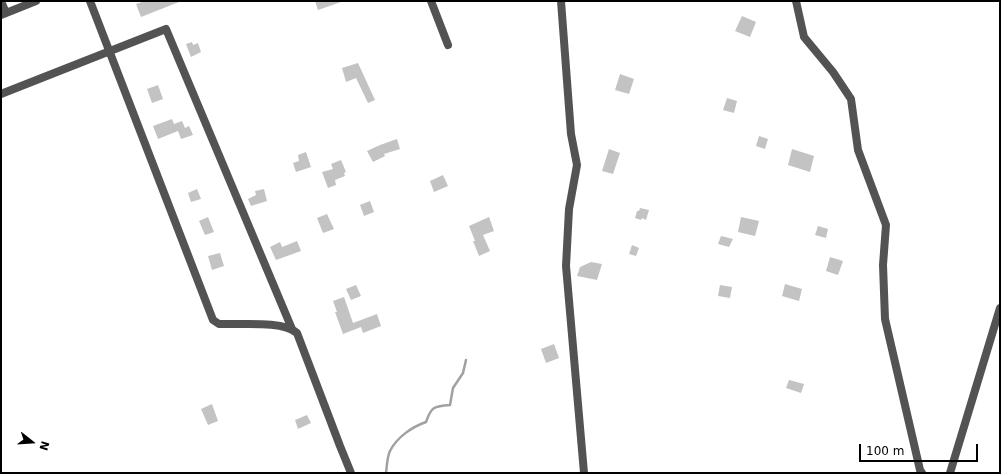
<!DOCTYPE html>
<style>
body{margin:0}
#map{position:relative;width:1001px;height:474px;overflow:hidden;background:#fff;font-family:"DejaVu Sans",sans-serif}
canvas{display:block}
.frame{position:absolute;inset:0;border:2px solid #000;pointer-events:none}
.north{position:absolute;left:12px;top:422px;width:40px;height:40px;-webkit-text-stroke:3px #fff;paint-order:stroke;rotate:107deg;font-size:11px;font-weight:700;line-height:16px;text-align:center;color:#000}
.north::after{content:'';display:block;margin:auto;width:14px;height:18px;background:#000;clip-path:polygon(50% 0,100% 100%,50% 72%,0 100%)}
.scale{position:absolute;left:859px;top:444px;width:119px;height:18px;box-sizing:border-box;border:2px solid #000;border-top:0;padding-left:5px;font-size:12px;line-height:14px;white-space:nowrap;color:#000;-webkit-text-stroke:3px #fff;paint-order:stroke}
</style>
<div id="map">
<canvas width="1001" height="474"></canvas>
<div class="frame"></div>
<div class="north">N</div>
<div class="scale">100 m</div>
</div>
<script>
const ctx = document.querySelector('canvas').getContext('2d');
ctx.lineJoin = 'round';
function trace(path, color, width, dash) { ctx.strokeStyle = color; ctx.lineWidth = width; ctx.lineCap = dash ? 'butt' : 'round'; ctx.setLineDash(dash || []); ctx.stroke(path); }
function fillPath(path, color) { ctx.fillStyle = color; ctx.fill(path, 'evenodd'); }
const stream = new Path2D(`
 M 386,473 C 387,466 387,457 390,451 C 397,437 412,427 426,422 C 431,407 434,406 450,405 L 453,388 L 463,373 L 466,360`);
const building = new Path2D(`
 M 145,1 L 179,1 L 179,2 L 141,17 L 136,4 Z
 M 315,1 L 341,1 L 341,2 L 318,10 Z
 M 742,16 L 756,22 L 750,37 L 735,31 Z
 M 192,42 L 193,45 L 198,43 L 201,52 L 191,57 L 186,44 Z
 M 358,63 L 375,100 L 368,103 L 356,78 L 346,82 L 342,68 Z
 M 620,74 L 634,79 L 629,94 L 615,90 Z
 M 158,85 L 163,99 L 152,103 L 147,89 Z
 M 727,98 L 737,101 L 734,113 L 723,110 Z
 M 172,119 L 174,124 L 182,121 L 185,128 L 189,126 L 193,135 L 181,139 L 178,131 L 158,139 L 153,126 Z
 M 759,136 L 768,139 L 765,149 L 756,146 Z
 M 397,139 L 400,149 L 384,154 L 385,156 L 373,162 L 367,151 L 380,145 Z
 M 609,149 L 620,153 L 613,174 L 602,171 Z
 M 792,149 L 814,156 L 810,172 L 788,165 Z
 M 306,152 L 311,167 L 296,172 L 293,163 L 299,161 L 298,155 Z
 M 341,160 L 346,172 L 344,173 L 345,176 L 335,180 L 336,185 L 328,188 L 322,172 L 333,169 L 331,164 Z
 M 443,175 L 448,186 L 434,192 L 430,181 Z
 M 197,189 L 201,199 L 191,202 L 188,193 Z
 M 264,189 L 267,201 L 251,206 L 248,199 L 256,195 L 255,191 Z
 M 370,201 L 374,212 L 364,216 L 360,205 Z
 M 640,208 L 649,210 L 646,220 L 642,218 L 641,220 L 635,218 L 637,211 L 639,211 Z
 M 327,214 L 334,229 L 323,233 L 317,218 Z
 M 208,217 L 214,232 L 205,235 L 199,221 Z
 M 489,217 L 494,231 L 483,235 L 490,251 L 479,256 L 473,241 L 475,241 L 469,226 Z
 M 741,217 L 759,221 L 755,236 L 738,232 Z
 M 818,226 L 828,229 L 826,238 L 815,235 Z
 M 721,236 L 733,239 L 729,247 L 718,244 Z
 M 297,241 L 301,251 L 276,260 L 270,247 L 280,242 L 282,247 Z
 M 632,245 L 639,248 L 636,256 L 629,254 Z
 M 220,253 L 224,266 L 212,270 L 208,256 Z
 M 830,257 L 843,261 L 838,275 L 826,271 Z
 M 591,262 L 602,264 L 597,280 L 577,276 L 580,267 Z
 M 785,284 L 802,289 L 799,301 L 782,296 Z
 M 356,285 L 361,296 L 351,300 L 346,289 Z
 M 720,285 L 732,287 L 730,298 L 718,296 Z
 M 344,297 L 353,323 L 377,314 L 381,326 L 363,333 L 361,327 L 343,334 L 335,312 L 337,312 L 333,301 Z
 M 554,344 L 559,358 L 546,363 L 541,349 Z
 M 789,380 L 804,384 L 801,393 L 786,388 Z
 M 212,404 L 218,421 L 208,425 L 201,409 Z
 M 307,415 L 311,423 L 298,429 L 295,420 Z`);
const minor = new Path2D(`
 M 1,1 L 6,13
 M 90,1 L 213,320 L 219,324 C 239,325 283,320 297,333 L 340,446 L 351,473
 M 431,1 L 448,45
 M 561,1 L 571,134 L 577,165 L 569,209 L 566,266 L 584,473
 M 796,1 L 804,37 L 833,72 L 851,99 L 858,150 L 886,225 L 883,265 L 885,319 L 920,470 L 922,473
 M 1,15 L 36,1
 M 1,94 L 166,29 L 292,329
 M 950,473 L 1000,308`);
trace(stream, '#a1a1a1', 2.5);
fillPath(building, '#c3c3c3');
trace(minor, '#535353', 8);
</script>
